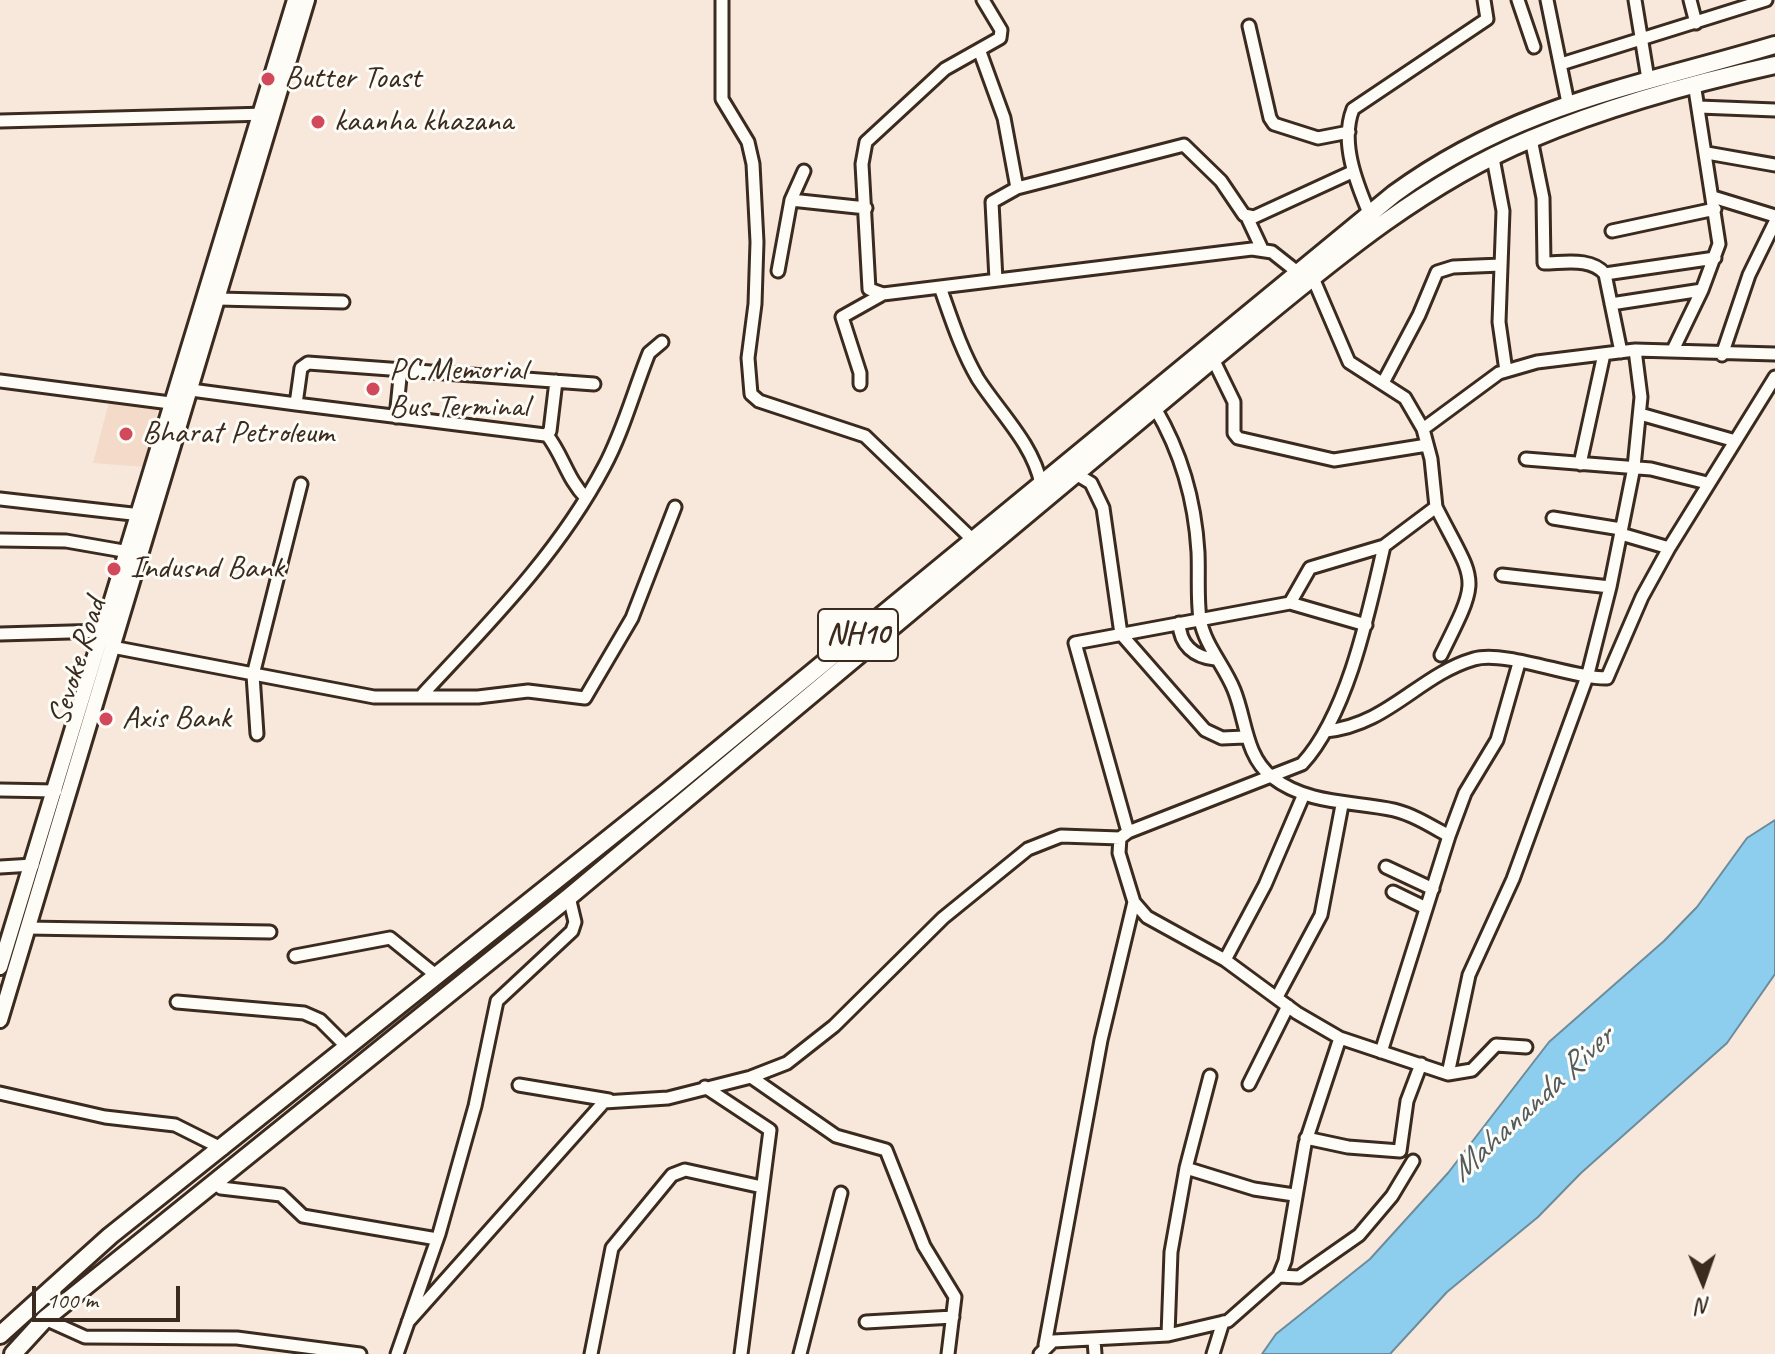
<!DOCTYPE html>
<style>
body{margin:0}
#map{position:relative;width:1775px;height:1354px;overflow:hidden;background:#f8e8dc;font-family:Caveat,sans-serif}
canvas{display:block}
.north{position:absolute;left:1663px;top:1242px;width:80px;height:80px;-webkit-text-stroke:6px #fdfcf7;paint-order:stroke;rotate:178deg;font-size:22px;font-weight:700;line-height:32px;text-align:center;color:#3b2a1e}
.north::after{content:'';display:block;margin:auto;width:28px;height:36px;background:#3b2a1e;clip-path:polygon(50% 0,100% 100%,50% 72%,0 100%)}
.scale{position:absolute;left:32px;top:1286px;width:148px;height:36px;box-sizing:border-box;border:4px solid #3b2a1e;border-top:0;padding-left:10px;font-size:24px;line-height:28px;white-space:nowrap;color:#3b2a1e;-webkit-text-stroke:6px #fdfcf7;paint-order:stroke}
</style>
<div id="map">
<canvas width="1775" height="1354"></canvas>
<div class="north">N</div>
<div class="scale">100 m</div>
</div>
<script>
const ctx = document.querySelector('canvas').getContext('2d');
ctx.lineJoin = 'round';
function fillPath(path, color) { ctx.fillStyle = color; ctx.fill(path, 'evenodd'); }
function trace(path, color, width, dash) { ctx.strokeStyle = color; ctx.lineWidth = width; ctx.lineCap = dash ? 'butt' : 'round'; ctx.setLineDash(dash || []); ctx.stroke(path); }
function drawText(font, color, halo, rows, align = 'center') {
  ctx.font = font + ' Caveat,sans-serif'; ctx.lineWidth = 6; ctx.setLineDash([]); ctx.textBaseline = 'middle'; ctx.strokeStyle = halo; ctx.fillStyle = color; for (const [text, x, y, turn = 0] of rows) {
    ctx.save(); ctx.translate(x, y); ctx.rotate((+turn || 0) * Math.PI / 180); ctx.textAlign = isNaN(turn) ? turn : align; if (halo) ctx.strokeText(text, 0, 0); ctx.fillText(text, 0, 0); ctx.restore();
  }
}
const built = new Path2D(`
 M 110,398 L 159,406 L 144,467 L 93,463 Z`);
const water = new Path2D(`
 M 1775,820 L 1775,974 L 1727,1043 L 1581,1173 L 1538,1217 L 1447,1292 L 1390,1354 L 1262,1354 L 1276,1334 L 1370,1259 L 1448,1173 L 1549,1042 L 1664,941 L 1697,907 L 1747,838 Z`);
const minor = new Path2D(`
 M 722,0 L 722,99 L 748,142 L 753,164 L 757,242 L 755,304 L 748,358 L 751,394 L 759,401 L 865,436 L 973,540
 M 983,0 L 1001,30 L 1000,38 L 945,69 L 866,142 L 862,164 L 869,289 L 883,294 L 1252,249 L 1272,252 L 1296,271
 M 1518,0 L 1534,47
 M 1547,0 L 1568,103
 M 1635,0 L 1648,79
 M 1690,0 L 1696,23
 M 1249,26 L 1270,118 L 1274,124 L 1318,138 L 1349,132
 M 980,52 L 1004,118 L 1017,188
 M 1561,64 L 1766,0
 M 1699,107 L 1775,110
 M 0,121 L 267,114
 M 1531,139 L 1543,198 L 1544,263 C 1564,263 1591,257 1605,274 L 1621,352
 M 1707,153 L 1775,165
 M 1493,158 L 1503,211 L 1499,322 L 1506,371
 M 804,171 L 791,200 L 866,208
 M 1713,197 L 1775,216
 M 1369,213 C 1356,182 1340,142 1353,109 L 1487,19 L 1484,0
 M 1247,217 L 1262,249
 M 1612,231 L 1715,209
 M 778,271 L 791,200
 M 1605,274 L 1715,258
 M 1313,278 L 1349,362 L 1405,398 L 1423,429 L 1431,459 L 1436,507 L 1384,546 C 1369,611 1348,714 1302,764 L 1128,832 L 1120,838 L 1119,853 L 1134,902 L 1147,917 L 1225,960 L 1297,1013 L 1340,1038 L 1448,1074 L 1472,1070 L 1496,1045 L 1526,1047
 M 996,280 L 992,202 L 1017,188 L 1184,145 L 1221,181 L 1244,215 L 1254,217 L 1352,172
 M 940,287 C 951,318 961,350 978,379 C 1000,413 1033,444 1041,484
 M 218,299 L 343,302
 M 1611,304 L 1702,290
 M 1673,350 L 1702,290 L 1719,244 L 1694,83
 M 1722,355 L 1749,275 L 1775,222
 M 1213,359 L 1234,402 L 1234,433 L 1238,438 L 1334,460 L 1427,445
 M 0,381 L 178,404
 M 1384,381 L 1419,315 L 1437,272 L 1453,267 L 1501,265
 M 860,384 L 860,373 L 842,317 L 883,294
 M 191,390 L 296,404 L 301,368 L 308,363 L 594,384
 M 296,404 L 545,435 L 550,431 L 556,381
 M 1155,408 C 1181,452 1195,501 1198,552 C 1199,574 1197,598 1200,619 C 1205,646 1224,665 1234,690 C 1246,719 1245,756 1272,777 C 1308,805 1353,801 1394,810 C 1414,815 1431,826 1449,836
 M 1640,414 L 1732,440
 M 396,417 L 401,368
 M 1423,429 L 1499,373 L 1537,362 L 1635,350 L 1775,354
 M 547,435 C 563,455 567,479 586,498
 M 1526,459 L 1651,469 L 1707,483
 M 1580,464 L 1604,354
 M 1071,471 L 1091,483 L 1103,508 L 1121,634 L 1205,730 L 1222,738 L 1245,737
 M 0,499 L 141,515
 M 1436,507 C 1476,586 1482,573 1441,655
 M 1553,518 L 1621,529
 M 1621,534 L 1669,548
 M 0,540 L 66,541 L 129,552
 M 1502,575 L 1610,587
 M 1290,603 L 1366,625
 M 1179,623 C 1180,645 1194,657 1215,659
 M 0,634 L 105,631
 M 112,647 L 374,697 L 478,697 L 528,691 L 585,698 L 632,618 L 675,507
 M 423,694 C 489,623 558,554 604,467 C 623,432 634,390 649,353 L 662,342
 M 1326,731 C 1388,725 1419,675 1474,659 C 1505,650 1575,679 1607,678 L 1642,597 L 1669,548 L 1775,377
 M 257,734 L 253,675 L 301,484
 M 0,790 L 56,791
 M 1128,832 L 1075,643 L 1290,603 L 1310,568 L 1384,546
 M 0,867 L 33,865
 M 1386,867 L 1433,889
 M 1393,892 L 1426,908
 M 27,928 L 270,932
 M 295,956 L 390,938 L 437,976
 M 1225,960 L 1265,885 L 1304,794
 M 1277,997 L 1321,915 L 1342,805
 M 177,1002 L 304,1013 L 320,1020 L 348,1048
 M 1381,1052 L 1449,836 L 1465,793 L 1497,740 L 1519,663
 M 1448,1074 L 1469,975 L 1513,879 L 1588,674 L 1610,587 L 1634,467 L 1641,397 L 1635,350
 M 751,1077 L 836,1136 L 886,1150 L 924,1246 L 955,1297 L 948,1354
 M 1249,1084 L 1288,1006
 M 519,1085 L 609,1100
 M 705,1087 L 770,1130 L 741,1354
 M 0,1093 L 105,1117 L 175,1125 L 223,1149
 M 1306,1138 L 1348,1147 L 1400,1151 L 1407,1101 L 1421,1064
 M 1186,1168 L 1210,1076
 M 213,1182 L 221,1188 L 281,1195 L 303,1216 L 437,1239
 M 1279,1276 L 1299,1277 L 1359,1235 L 1392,1196 L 1413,1161
 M 45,1319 L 85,1337 L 237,1338 L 360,1354
 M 408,1322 L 604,1102 L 668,1098 L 751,1077 L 787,1063 L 834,1026 L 943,918 L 1028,849 L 1061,836 L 1120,838
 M 866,1322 L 953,1317
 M 1168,1335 L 1171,1252 L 1186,1168 L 1254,1189 L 1294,1195
 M 1094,1340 L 1095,1354
 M 1045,1345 L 1101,1040 L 1134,902
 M 397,1354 L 439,1234 L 475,1106 L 497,1001 L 572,931 L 575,922 L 569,897
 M 591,1354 L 612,1248 L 672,1175 L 685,1170 L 762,1187
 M 800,1354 L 841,1193
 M 1040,1354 L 1053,1341 L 1168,1335 L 1228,1321 L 1279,1276 L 1285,1261 L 1305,1144 L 1340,1038
 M 1213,1354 L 1223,1322`);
const major = new Path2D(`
 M 0,967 L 295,0
 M 0,1020 L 307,0`);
const highway = new Path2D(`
 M 0,1335 L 110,1236 L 668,791 L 1394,194 C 1516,105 1634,87 1775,45
 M 13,1354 L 45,1319 L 569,897 L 1213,359 C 1311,279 1412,188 1531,139 C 1609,106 1693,83 1775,65`);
const markers = [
 [268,79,8,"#d1495b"],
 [318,122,8,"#d1495b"],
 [373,389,8,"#d1495b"],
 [126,434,8,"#d1495b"],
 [114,569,8,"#d1495b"],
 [106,719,8,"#d1495b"]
];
const shields = [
 [858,635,80]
];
const shieldNames = [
 ["NH10",858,635]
];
const poiNames = [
 ["Butter Toast",284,79],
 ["kaanha khazana",334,122],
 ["PC Memorial",389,371],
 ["Bus Terminal",389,408],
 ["Bharat Petroleum",142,434],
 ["Indusnd Bank",130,569],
 ["Axis Bank",122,719]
];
const streetNames = [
 ["Sevoke Road",78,662,-73]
];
const waterNames = [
 ["Mahananda River",1532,1105,-43]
];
fillPath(built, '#f4dac9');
fillPath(water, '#8dceef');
trace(water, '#6c8c9b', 2);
trace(minor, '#3b2a1e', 17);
trace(major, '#3b2a1e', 20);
trace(highway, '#3b2a1e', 22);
trace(minor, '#fdfcf7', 11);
trace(major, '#fdfcf7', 14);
trace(highway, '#fdfcf7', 16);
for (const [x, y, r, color] of markers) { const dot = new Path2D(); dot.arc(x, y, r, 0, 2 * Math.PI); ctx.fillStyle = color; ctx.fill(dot); trace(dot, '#fdfcf7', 3); }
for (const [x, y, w] of shields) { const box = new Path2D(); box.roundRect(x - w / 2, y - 26, w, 52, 6); ctx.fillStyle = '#fdfcf7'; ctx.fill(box); trace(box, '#3b2a1e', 2); }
drawText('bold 30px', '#3b2a1e', null, shieldNames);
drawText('32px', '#3b2a1e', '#fdfcf7', poiNames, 'left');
drawText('32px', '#3b2a1e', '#fdfcf7', streetNames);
drawText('italic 34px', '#545b5d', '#fdfcf7', waterNames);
</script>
